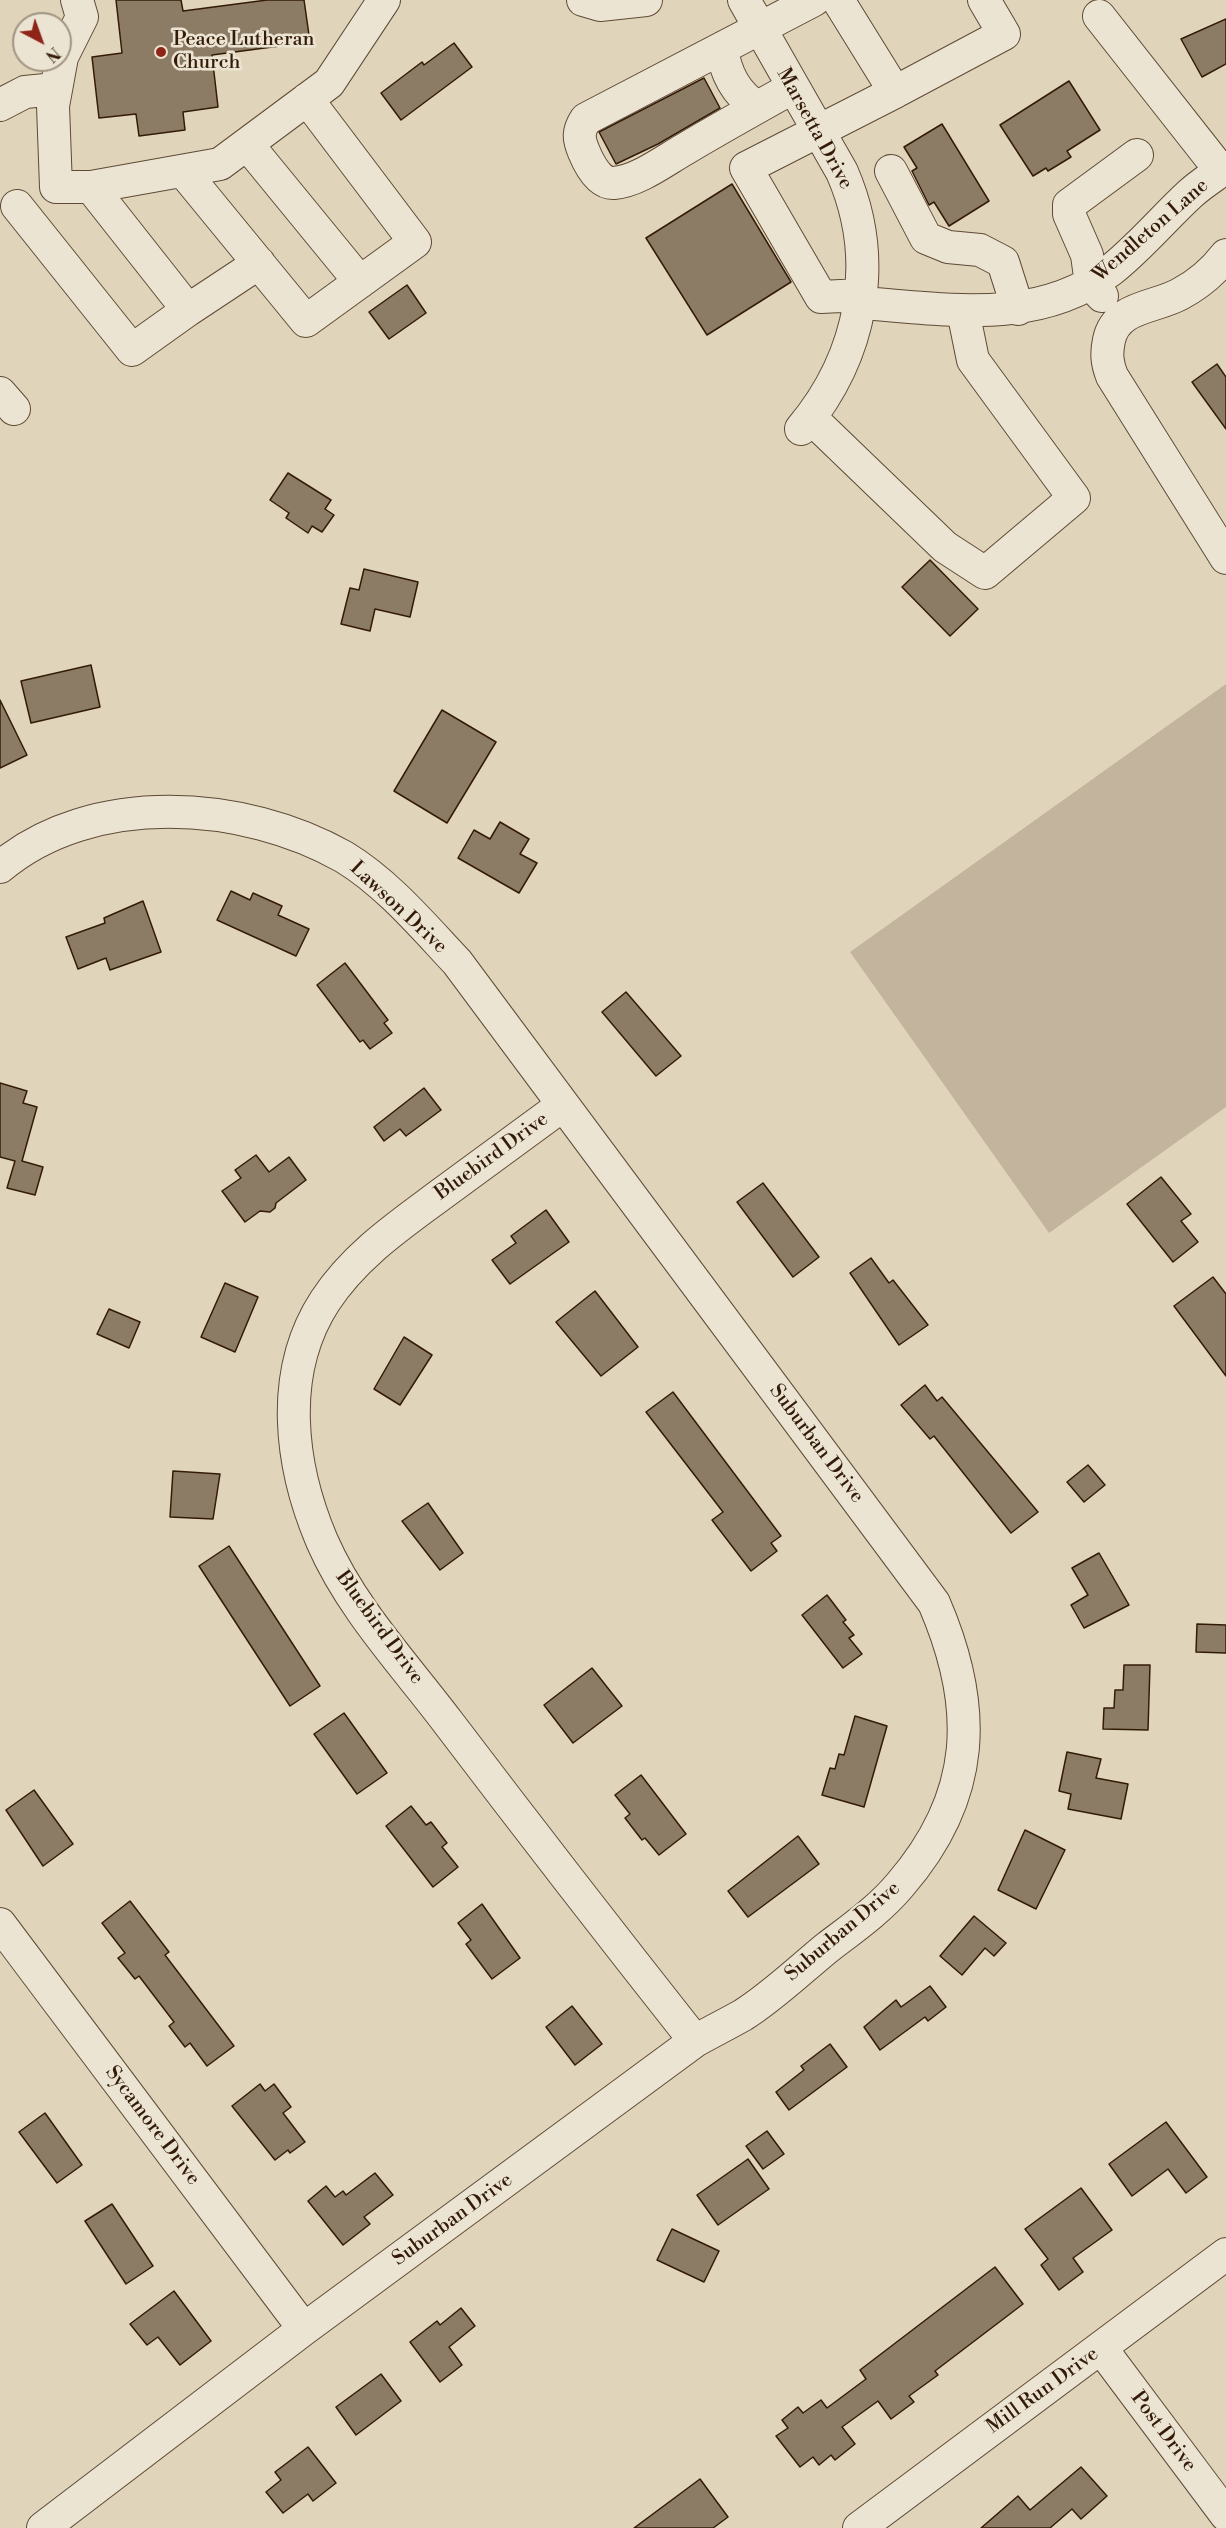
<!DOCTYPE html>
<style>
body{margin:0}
#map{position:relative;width:1226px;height:2528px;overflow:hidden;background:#e0d5bb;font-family:"Libre Bodoni",serif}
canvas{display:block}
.north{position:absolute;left:12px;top:12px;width:60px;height:60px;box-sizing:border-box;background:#ebe4d3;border:2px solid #a29482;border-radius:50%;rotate:139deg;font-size:16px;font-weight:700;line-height:24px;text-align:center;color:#341b08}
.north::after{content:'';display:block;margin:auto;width:21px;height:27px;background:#8f2418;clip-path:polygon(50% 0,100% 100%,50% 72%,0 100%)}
</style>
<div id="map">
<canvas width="1226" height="2528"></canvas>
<div class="north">N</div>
</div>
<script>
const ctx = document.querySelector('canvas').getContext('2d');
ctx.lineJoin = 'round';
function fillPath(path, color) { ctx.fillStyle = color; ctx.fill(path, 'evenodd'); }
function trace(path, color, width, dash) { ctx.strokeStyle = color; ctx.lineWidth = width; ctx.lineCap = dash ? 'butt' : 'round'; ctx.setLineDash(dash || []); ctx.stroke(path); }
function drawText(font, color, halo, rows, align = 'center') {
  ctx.font = font + ' "Libre Bodoni",serif'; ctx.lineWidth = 5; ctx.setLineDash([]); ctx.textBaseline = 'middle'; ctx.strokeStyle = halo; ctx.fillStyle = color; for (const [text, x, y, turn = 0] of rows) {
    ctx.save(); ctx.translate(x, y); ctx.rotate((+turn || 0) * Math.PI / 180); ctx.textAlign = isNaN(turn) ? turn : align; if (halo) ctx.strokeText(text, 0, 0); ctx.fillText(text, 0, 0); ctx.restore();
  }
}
const green = new Path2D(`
 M 1226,684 L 1226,1107 L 1049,1233 L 850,952 Z`);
const building = new Path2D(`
 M 116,0 L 181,0 L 183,11 L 267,0 L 304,0 L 310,42 L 212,55 L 218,107 L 183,112 L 185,130 L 139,136 L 136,114 L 99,118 L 92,57 L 122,53 Z
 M 1226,19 L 1226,64 L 1202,77 L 1181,39 Z
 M 454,43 L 472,67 L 401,120 L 381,93 L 422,62 L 424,65 Z
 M 704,78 L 720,108 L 658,144 L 616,164 L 599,132 Z
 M 1069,81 L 1100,130 L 1067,151 L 1071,157 L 1048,171 L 1046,168 L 1033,176 L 1000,125 Z
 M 942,124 L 989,201 L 949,226 L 934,202 L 929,205 L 912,171 L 917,168 L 904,147 Z
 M 732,184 L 791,282 L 707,335 L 646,238 Z
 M 407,285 L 426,313 L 389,339 L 369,312 Z
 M 1217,364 L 1226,377 L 1226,429 L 1192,382 Z
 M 288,473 L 331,500 L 325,509 L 334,515 L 322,532 L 312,526 L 308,533 L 286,518 L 289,513 L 270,500 Z
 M 930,560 L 978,609 L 950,636 L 902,587 Z
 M 364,569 L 418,582 L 410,617 L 375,609 L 370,631 L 341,624 L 350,588 L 359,590 Z
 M 91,665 L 100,707 L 31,723 L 21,681 Z
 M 0,700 L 27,755 L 0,768 Z
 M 442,710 L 496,742 L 447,823 L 394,791 Z
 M 500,822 L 529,839 L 520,854 L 537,863 L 519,893 L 458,858 L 474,830 L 490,839 Z
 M 231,891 L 250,900 L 253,893 L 282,906 L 278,915 L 309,929 L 296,956 L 217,920 Z
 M 143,901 L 161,952 L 110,970 L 106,958 L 78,969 L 66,937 L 105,923 L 104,918 Z
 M 345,963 L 388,1020 L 384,1023 L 392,1033 L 370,1049 L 363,1040 L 360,1042 L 317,985 Z
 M 626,992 L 681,1056 L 656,1076 L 602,1012 Z
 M 0,1083 L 27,1091 L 23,1103 L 37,1107 L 22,1161 L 43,1167 L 35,1195 L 7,1188 L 15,1161 L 0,1157 Z
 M 424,1088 L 441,1110 L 406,1136 L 400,1129 L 384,1141 L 374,1127 Z
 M 256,1155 L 269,1172 L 289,1157 L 306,1180 L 276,1203 L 275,1208 L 270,1212 L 260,1211 L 245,1222 L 222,1191 L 241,1178 L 235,1170 Z
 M 1161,1177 L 1191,1214 L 1181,1221 L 1198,1242 L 1173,1262 L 1127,1204 Z
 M 763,1183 L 819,1257 L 793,1277 L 737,1202 Z
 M 546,1210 L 569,1242 L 510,1284 L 492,1260 L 516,1243 L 511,1236 Z
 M 871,1258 L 889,1283 L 893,1280 L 928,1325 L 899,1345 L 850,1273 Z
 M 1213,1277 L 1226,1294 L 1226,1376 L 1174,1306 Z
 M 225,1283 L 258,1297 L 235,1352 L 201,1337 Z
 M 595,1291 L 638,1347 L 601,1376 L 556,1322 Z
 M 109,1309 L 140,1322 L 129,1348 L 97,1334 Z
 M 404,1337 L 432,1355 L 400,1405 L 374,1389 Z
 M 925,1385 L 937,1401 L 942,1397 L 1038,1512 L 1011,1533 L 934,1436 L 930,1439 L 901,1405 Z
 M 673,1392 L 781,1536 L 771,1543 L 777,1551 L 751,1571 L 712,1520 L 723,1512 L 646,1412 Z
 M 1088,1465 L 1105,1485 L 1084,1502 L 1067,1482 Z
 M 173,1471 L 220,1474 L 213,1519 L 170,1517 Z
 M 428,1503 L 463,1553 L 440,1570 L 402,1521 Z
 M 229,1546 L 320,1686 L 290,1706 L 199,1566 Z
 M 1099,1553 L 1129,1605 L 1084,1628 L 1071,1605 L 1088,1595 L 1072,1568 Z
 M 827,1595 L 846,1620 L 843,1622 L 854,1635 L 849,1638 L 862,1654 L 843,1668 L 802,1615 Z
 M 1197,1624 L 1226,1625 L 1226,1653 L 1196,1652 Z
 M 1124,1665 L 1150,1665 L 1148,1730 L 1103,1729 L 1104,1708 L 1114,1708 L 1115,1690 L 1123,1690 Z
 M 592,1668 L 622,1706 L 573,1743 L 544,1705 Z
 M 344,1713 L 387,1773 L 357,1794 L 314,1734 Z
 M 855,1716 L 887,1726 L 864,1807 L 822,1795 L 830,1768 L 835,1769 L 839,1754 L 844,1755 Z
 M 1067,1752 L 1101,1759 L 1096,1778 L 1128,1784 L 1121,1819 L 1068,1809 L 1071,1794 L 1059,1791 Z
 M 641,1775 L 686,1834 L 659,1855 L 645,1838 L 642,1840 L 625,1818 L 630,1814 L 615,1795 Z
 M 34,1790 L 73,1844 L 43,1866 L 6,1810 Z
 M 411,1806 L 426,1825 L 431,1822 L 447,1843 L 442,1847 L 458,1867 L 433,1887 L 386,1826 Z
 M 1025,1830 L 1065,1850 L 1036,1909 L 998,1890 Z
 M 798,1836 L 819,1864 L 748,1917 L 728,1891 Z
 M 130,1901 L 169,1952 L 165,1955 L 234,2046 L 207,2066 L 190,2043 L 185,2047 L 169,2026 L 174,2022 L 139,1976 L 135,1979 L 118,1958 L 125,1953 L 102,1923 Z
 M 482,1904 L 520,1958 L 492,1979 L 466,1944 L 471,1940 L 458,1923 Z
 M 974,1916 L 1006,1943 L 994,1956 L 985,1948 L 962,1975 L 940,1956 Z
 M 930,1986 L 946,2007 L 928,2021 L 925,2017 L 880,2050 L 864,2027 L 896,2000 L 901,2007 Z
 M 572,2006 L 602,2044 L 575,2065 L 546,2027 Z
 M 830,2044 L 847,2067 L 789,2110 L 776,2092 L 804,2070 L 801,2066 Z
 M 260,2084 L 265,2091 L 274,2084 L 291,2107 L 283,2113 L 305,2142 L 290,2153 L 288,2150 L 275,2160 L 232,2106 Z
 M 45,2113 L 82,2165 L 57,2183 L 19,2132 Z
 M 1166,2122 L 1207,2177 L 1186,2193 L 1168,2169 L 1132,2196 L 1109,2164 Z
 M 767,2131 L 784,2154 L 763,2169 L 746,2146 Z
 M 748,2159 L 769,2189 L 718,2225 L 697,2195 Z
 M 375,2173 L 393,2195 L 364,2217 L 370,2224 L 343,2245 L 308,2201 L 326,2186 L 335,2197 L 343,2191 L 346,2195 Z
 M 1081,2188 L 1112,2230 L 1073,2258 L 1083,2272 L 1059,2290 L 1041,2265 L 1048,2259 L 1025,2229 Z
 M 112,2204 L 153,2266 L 126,2284 L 85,2221 Z
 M 672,2229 L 719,2251 L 704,2282 L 657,2260 Z
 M 995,2267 L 1023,2304 L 935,2371 L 938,2375 L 909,2396 L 914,2402 L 891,2419 L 878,2401 L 842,2427 L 855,2444 L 835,2460 L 831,2455 L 819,2465 L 813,2457 L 800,2467 L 776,2436 L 788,2428 L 782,2420 L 798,2407 L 803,2413 L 821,2400 L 827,2408 L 866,2379 L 860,2370 Z
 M 174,2291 L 211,2341 L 180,2365 L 158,2337 L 147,2345 L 130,2324 Z
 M 461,2308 L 475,2326 L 449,2347 L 462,2365 L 440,2382 L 410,2342 L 437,2321 L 440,2325 Z
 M 381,2374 L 401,2401 L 356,2435 L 336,2407 Z
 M 308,2447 L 336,2483 L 313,2501 L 308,2494 L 283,2513 L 266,2492 L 281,2480 L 275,2472 Z
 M 1081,2467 L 1107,2496 L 1081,2519 L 1072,2509 L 1050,2528 L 981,2528 L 1018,2496 L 1030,2510 Z
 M 700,2479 L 728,2517 L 713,2528 L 634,2528 Z`);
const minor = new Path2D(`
 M 77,0 L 82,17 L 62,57 L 53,106 L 56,187 L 91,187 L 220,164 L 329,83 L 384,0
 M 583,0 L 600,5 L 646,0
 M 744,0 L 842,172 C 881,261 862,356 801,429
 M 838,0 L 895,92 L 1004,34 L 984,0
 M 1099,16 L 1221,171
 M 722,48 C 725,72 736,94 757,107
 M 792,88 C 756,108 720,128 685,149 C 664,161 638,181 614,183 C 599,184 589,164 584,152 C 578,138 578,131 586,119 L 814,0
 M 0,105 L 25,92 L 56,89
 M 247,144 L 360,282
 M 183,171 L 306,321 L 415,242 L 307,99
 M 891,171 L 926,238 L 948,247 L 980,250 L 1003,262 L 1018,309
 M 17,206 L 132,350 L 188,310 L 91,187
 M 1226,255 C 1213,272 1199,284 1180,294 C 1155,308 1116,306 1109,340 C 1106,354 1107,363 1112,376 L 1226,558
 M 861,295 L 821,297 L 746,168 L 895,92
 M 1102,296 L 1091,284 L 1087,255 L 1069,214 L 1069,205 L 1137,155
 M 861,303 C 947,309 1037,326 1111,270 C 1139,248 1163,219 1190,194 C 1201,184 1214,176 1226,167
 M 188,310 L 259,263
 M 0,393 L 14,409
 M 811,418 L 945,547 L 985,573 L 1074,498 L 973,360 L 963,311
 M 0,867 C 92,790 244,800 344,857 C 387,883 423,926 457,962 L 934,1603 C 979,1707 977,1796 900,1885 C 880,1909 853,1928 828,1947 C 801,1969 772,1997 743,2015 C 727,2024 711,2032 695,2041 L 304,2329 L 43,2528
 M 563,1105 C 523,1134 483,1164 443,1193 C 400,1225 355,1255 325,1301 C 278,1373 290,1466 322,1541 C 351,1608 404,1664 447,1721 C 529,1829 612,1936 695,2041
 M 0,1924 L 304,2329
 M 1101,2348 L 1226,2515
 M 859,2528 L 1226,2254`);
const markers = [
 [161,52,6,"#8f2418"]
];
const poiNames = [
 ["Peace Lutheran",173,40],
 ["Church",173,63]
];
const streetNames = [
 ["Marsetta Drive",814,129,61],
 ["Wendleton Lane",1151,231,-41],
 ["Lawson Drive",398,908,43],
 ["Bluebird Drive",492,1157,-36],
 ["Suburban Drive",816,1444,53],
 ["Bluebird Drive",379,1628,54],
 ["Suburban Drive",843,1932,-40],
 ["Sycamore Drive",152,2126,53],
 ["Suburban Drive",453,2220,-36],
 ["Mill Run Drive",1043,2391,-36],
 ["Post Drive",1163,2432,53]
];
fillPath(green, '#c3b59d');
fillPath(building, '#8d7c65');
trace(building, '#341b08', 1.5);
trace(minor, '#5f4a35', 34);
trace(minor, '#ebe4d3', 32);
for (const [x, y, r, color] of markers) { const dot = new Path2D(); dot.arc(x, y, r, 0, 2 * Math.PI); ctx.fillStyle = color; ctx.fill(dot); trace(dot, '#ebe4d3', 2); }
drawText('20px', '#341b08', '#ebe4d3', poiNames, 'left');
drawText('20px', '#341b08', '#ebe4d3', streetNames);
</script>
